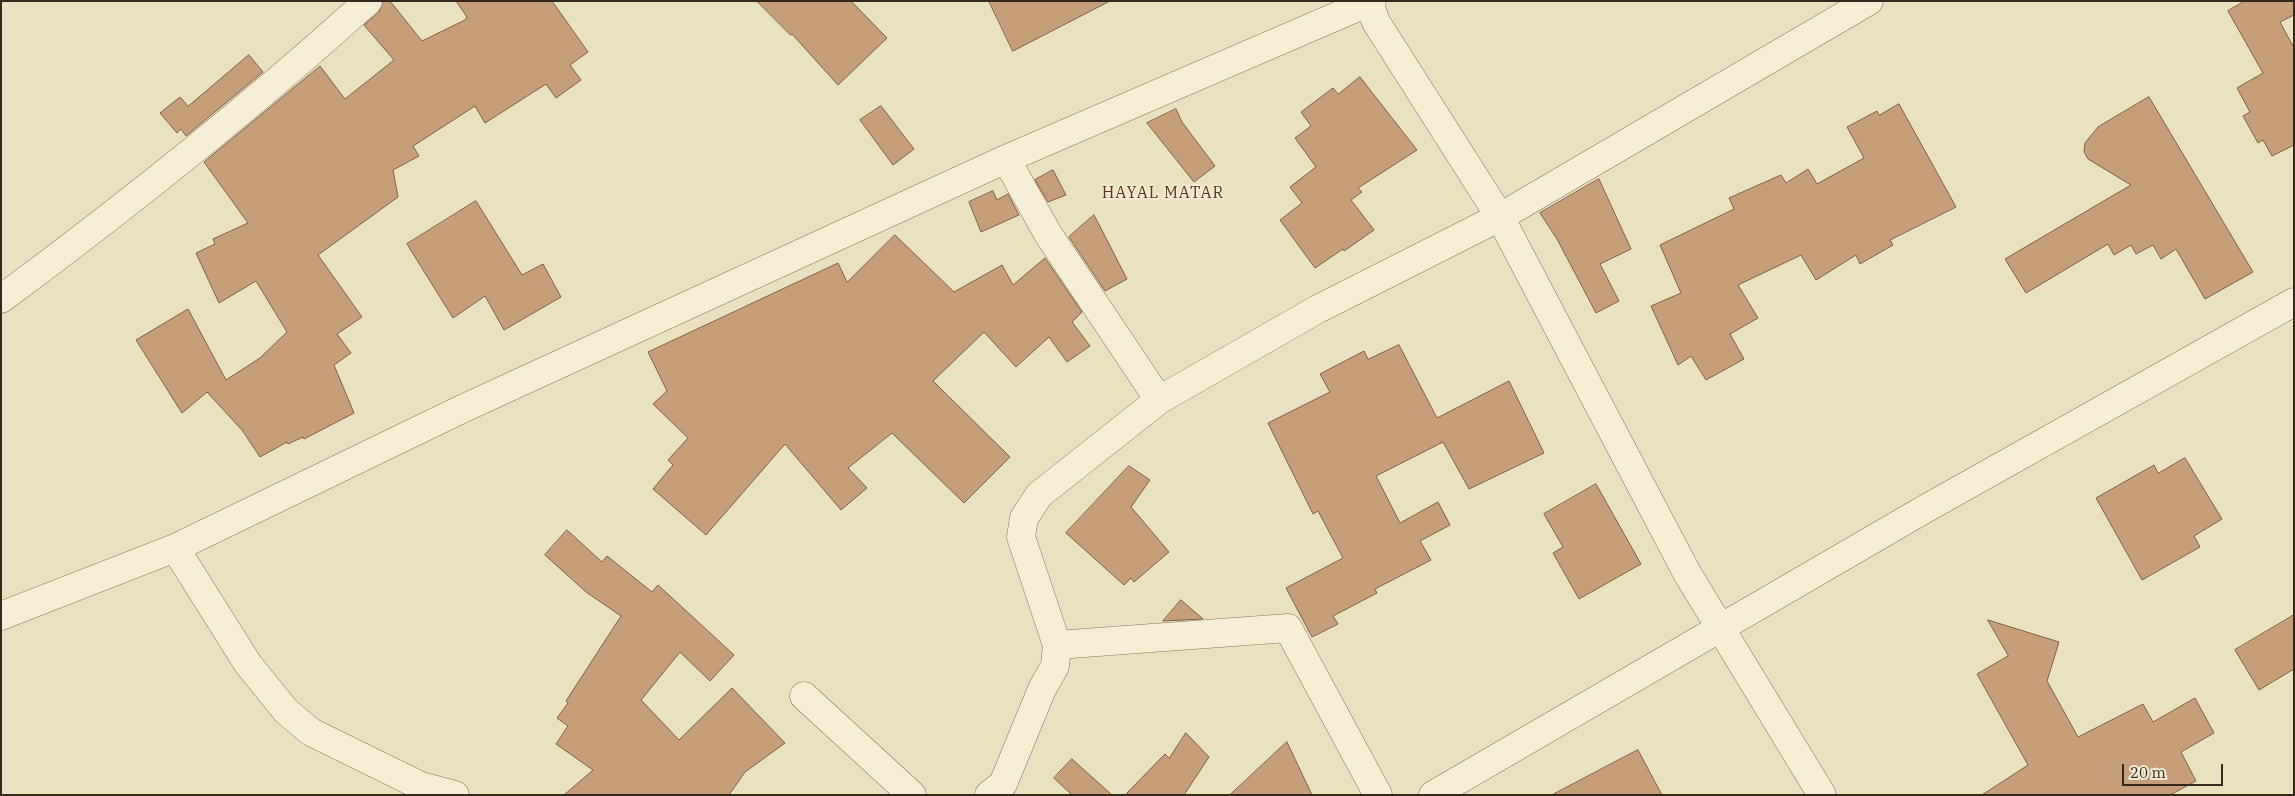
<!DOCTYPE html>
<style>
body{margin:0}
#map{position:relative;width:2295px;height:796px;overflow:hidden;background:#eae1c1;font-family:"IBM Plex Serif",serif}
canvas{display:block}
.frame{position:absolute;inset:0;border:2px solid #332a1d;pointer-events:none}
.scale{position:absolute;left:2122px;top:764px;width:101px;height:22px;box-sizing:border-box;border:2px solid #332a1d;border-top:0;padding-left:6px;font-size:15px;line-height:18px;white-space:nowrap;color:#332a1d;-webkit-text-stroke:4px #f2ebd0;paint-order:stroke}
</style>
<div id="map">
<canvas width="2295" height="796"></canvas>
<div class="frame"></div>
<div class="scale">20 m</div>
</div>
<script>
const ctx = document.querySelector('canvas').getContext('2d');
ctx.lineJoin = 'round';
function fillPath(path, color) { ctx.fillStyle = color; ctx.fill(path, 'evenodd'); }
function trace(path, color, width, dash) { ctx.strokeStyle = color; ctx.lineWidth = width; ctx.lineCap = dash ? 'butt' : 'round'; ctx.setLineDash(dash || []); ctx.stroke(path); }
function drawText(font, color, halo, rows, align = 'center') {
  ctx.font = font + ' "IBM Plex Serif",serif'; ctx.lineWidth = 4; ctx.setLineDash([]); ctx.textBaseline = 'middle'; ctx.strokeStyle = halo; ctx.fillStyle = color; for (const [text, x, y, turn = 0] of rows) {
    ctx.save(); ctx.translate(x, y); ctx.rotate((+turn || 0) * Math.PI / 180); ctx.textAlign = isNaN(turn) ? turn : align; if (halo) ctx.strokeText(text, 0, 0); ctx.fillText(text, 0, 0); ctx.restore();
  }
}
const building = new Path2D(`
 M 383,1 L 390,1 L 422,41 L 465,20 L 467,17 L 456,1 L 552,1 L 588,52 L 570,65 L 581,80 L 556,98 L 546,84 L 485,123 L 475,106 L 413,146 L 419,156 L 393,170 L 398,197 L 318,255 L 362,317 L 337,334 L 351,353 L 334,365 L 354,413 L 304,439 L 303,437 L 288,444 L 287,442 L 260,457 L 242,430 L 207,392 L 182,413 L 136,340 L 188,309 L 226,380 L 260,358 L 287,332 L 256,281 L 219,303 L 196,253 L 215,244 L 213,239 L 248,223 L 204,162 L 320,66 L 345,99 L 394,60 L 364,25 L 379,12 Z
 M 757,1 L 851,1 L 887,38 L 838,85 L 792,34 L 791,35 Z
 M 989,1 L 1110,1 L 1013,51 Z
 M 2245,1 L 2294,1 L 2294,15 L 2280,22 L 2294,48 L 2294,145 L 2272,156 L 2263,140 L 2258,143 L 2243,116 L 2250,112 L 2237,88 L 2263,73 L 2228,11 Z
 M 249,55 L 263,72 L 186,136 L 181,129 L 177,133 L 160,113 L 180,97 L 188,106 Z
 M 1360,77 L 1417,150 L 1358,188 L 1362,192 L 1351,200 L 1374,230 L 1344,251 L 1343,249 L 1315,268 L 1280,220 L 1302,203 L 1290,187 L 1316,167 L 1295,138 L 1311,126 L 1301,112 L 1333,88 L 1338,94 Z
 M 2149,97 L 2253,272 L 2205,299 L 2176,249 L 2161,259 L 2153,245 L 2136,254 L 2131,245 L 2114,255 L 2108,244 L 2026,293 L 2005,259 L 2131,185 L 2088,159 L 2084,152 L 2085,143 L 2098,127 Z
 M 1899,104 L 1956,207 L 1890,240 L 1893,245 L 1860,264 L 1856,255 L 1816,280 L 1801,255 L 1738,285 L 1758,318 L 1730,334 L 1744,359 L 1706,380 L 1691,356 L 1678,365 L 1651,306 L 1681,293 L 1660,245 L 1734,209 L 1729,198 L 1781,175 L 1786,183 L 1808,169 L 1817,184 L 1864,158 L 1847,127 L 1877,111 L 1879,115 Z
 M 881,106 L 914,149 L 893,165 L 860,120 Z
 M 1176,109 L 1182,122 L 1215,166 L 1194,182 L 1147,123 Z
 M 1053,170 L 1066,195 L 1048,202 L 1035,180 Z
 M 1599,179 L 1631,249 L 1600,264 L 1619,301 L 1596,313 L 1557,239 L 1540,213 Z
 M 993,191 L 997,200 L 1008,194 L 1019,215 L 981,232 L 969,202 Z
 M 476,201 L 522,275 L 543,264 L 561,297 L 504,330 L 485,296 L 453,318 L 407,244 Z
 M 1094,215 L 1127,279 L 1105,291 L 1069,237 Z
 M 895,235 L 954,292 L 1002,265 L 1013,285 L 1045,258 L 1082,312 L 1072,322 L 1090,346 L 1067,362 L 1049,337 L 1016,367 L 984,332 L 933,381 L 1010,457 L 964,503 L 892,433 L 848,468 L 867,488 L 841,510 L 785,444 L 706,535 L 653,489 L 673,465 L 668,460 L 688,438 L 653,404 L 667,391 L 648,352 L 838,263 L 847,282 Z
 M 1399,345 L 1437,418 L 1509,381 L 1544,453 L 1469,489 L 1443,442 L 1376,476 L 1400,523 L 1438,502 L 1450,525 L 1420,541 L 1431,560 L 1375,589 L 1377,593 L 1333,616 L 1338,624 L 1312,637 L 1286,588 L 1343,558 L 1318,511 L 1313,514 L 1268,423 L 1330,392 L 1320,374 L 1364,351 L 1368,359 Z
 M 2185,458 L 2222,519 L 2194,536 L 2200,547 L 2142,580 L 2096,498 L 2154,465 L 2158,473 Z
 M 1129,466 L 1150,480 L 1131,507 L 1169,552 L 1134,582 L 1131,578 L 1124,585 L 1066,533 Z
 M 1596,484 L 1641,564 L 1579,599 L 1553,553 L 1563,547 L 1544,514 Z
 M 567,530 L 602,562 L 607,556 L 652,592 L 658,585 L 734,655 L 710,681 L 680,652 L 641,700 L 679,740 L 732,688 L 785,743 L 745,772 L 729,795 L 564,795 L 593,770 L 556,744 L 568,726 L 557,718 L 568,703 L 566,701 L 621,616 L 586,592 L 545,555 Z
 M 1181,600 L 1203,619 L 1163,621 Z
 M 2294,615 L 2294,669 L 2259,690 L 2235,650 Z
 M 1988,620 L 2059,642 L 2047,681 L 2078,737 L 2143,704 L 2153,722 L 2195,698 L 2214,733 L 2181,752 L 2196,781 L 2170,795 L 1982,795 L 2028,765 L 1977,674 L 2008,656 Z
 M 1186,733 L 1209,757 L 1184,795 L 1125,795 L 1165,754 L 1169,758 Z
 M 1287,742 L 1312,795 L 1230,795 Z
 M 1638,750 L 1662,795 L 1552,795 Z
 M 1072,759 L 1112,795 L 1072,795 L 1054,778 Z`);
const street = new Path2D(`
 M 1369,3 L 1376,22 L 1500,217 L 1687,573 L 1822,795
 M 1006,159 L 1048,234 L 1159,400
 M 1,299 C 128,205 251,107 368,1
 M 175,548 L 248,664 L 286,711 L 311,732 L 421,786 L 455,795
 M 1,616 L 175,548 L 462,409 L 1006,159 L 1372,1
 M 1057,645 L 1288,628 L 1378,795
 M 804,696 L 912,795
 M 989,795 L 1003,784 L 1042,689 L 1055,666 L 1057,645 L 1021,537 L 1024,518 L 1039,495 L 1159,400 L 1318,309 L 1500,217 L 1869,1
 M 1433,795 L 1925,509 L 2294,302`);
const neighbourhoodNames = [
 ["HAYAL MATAR",1163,193]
];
fillPath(building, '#c69f7a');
trace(building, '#805f42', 1);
trace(street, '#83735a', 29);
trace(street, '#f6eed4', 28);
ctx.letterSpacing = '1px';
drawText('16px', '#5d3120', '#f2ebd0', neighbourhoodNames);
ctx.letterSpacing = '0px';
</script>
